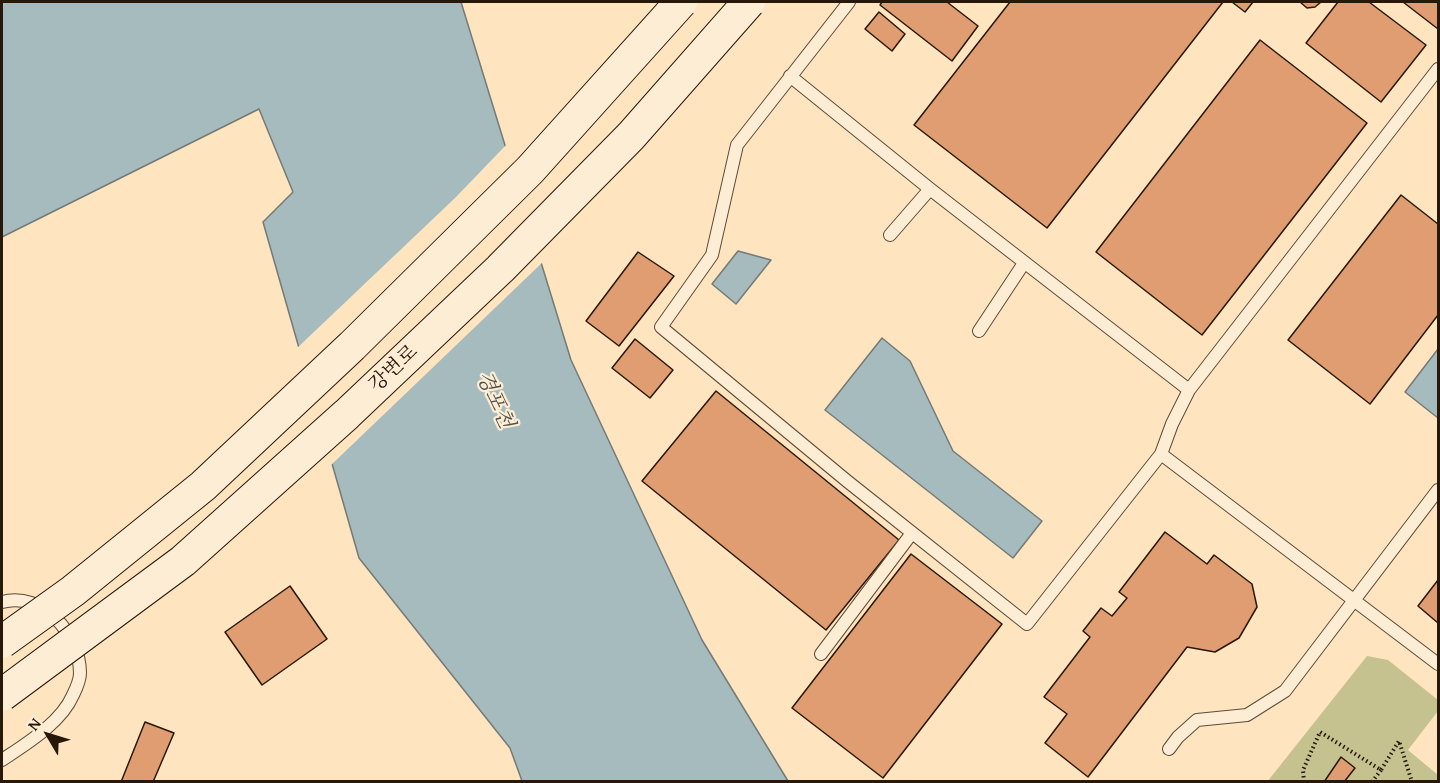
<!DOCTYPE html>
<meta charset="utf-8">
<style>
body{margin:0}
#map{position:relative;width:1440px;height:783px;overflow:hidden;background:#fee4bf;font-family:"Gentium Book Plus",serif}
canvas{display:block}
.frame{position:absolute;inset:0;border:3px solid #28180a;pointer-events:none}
.north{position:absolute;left:18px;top:705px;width:60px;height:60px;-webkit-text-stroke:4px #feedd5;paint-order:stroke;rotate:308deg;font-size:16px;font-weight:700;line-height:24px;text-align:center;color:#28180a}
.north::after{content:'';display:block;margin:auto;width:21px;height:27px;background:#28180a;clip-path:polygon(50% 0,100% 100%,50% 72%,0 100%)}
</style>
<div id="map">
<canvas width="1440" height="783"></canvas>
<div class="frame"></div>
<div class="north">N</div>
</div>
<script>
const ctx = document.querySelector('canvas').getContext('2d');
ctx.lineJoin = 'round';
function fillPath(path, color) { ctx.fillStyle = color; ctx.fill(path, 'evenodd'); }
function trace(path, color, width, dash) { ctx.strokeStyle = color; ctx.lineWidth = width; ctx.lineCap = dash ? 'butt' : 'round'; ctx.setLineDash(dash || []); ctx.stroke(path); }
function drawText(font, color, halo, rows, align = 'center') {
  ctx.font = font + ' "Gentium Book Plus","Noto Serif KR",serif'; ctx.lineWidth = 4.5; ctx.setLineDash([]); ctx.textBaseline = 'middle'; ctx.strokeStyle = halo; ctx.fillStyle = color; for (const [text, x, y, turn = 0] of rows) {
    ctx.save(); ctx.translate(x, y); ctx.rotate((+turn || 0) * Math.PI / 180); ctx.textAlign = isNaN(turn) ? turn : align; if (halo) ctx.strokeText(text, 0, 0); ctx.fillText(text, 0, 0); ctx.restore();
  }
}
const green = new Path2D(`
 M 1367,656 L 1388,660 L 1438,700 L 1438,711 L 1408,750 L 1438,775 L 1438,781 L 1267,782 Z`);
const water = new Path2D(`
 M 2,2 L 461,2 L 571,360 L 702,640 L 788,781 L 522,781 L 510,748 L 359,558 L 263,222 L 293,192 L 259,109 L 2,237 Z
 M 738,251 L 771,260 L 736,304 L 712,284 Z
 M 882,338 L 910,361 L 953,451 L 1042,521 L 1013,558 L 825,410 Z
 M 1438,349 L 1438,418 L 1405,392 Z`);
const pier = new Path2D(`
 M 508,143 L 544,261 L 330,466 L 296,349 L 455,198 Z`);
const building = new Path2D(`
 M 882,2 L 947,2 L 978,26 L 952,61 L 880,5 Z
 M 1010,2 L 1223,2 L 1047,228 L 914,125 Z
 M 1232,2 L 1253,2 L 1245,12 Z
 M 1300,2 L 1321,2 L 1315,7 L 1307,8 Z
 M 1338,2 L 1369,2 L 1426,45 L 1381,102 L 1306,43 Z
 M 1403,2 L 1438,2 L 1438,29 Z
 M 879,12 L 905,34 L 892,51 L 865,29 Z
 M 1260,40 L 1367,123 L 1202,335 L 1096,252 Z
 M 1401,195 L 1438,224 L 1438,315 L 1370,404 L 1288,340 Z
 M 638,252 L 674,276 L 619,346 L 586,321 Z
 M 635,339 L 673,370 L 650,398 L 612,368 Z
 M 716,391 L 899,540 L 826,630 L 642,481 Z
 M 1165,532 L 1207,564 L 1214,555 L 1252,584 L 1257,607 L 1239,638 L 1215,652 L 1187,647 L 1088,777 L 1045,743 L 1067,714 L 1044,697 L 1090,637 L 1083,631 L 1101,608 L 1112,616 L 1127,598 L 1119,592 Z
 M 911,554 L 1002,624 L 883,778 L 792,708 Z
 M 1438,580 L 1438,623 L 1418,606 Z
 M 290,586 L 327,639 L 262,685 L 225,632 Z
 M 145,722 L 174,733 L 153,782 L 121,782 Z
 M 1341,757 L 1355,768 L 1344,782 L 1324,782 Z`);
const path = new Path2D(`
 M 1304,782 L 1303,770 L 1320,732 L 1381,770 L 1399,741 L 1412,782
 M 1372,782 L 1381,770`);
const lane = new Path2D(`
 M 849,2 L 737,145 L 712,255 L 661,327 L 847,481 L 1027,624 L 1161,454
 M 790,76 L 930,189 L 1189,390 L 1172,424 L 1161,454 L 1438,664
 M 890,235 L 930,189
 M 979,331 L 1024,263
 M 1189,390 L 1438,69
 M 2,602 C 42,591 80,634 80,673 C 80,680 76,689 73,695 C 61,723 26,744 2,760
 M 821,654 L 912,533
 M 1169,749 L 1178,737 L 1197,720 L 1247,715 L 1285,691 L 1438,490`);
const secondaryBridge = new Path2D(`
 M 2,642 L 73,591 L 203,486 L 352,346 L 530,170 L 681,2
 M 2,695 L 183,561 L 347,414 L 500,269 L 631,136 L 749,2`);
const streetNames = [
 ["강변로",394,369,-43]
];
const waterNames = [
 ["경포천",494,400,65]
];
fillPath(green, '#c5c28f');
fillPath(water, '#a6bbbe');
trace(water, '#747a76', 1.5);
fillPath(pier, '#fee4bf');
fillPath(building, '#e09d71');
trace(building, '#28180a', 1.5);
trace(lane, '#5e4b37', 14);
trace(path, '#28180a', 4, [1.5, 3]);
trace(lane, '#feedd5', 12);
trace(secondaryBridge, '#28180a', 34, []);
trace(secondaryBridge, '#feedd5', 32);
drawText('20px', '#28180a', '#feedd5', streetNames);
drawText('italic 21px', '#545149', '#feedd5', waterNames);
</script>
